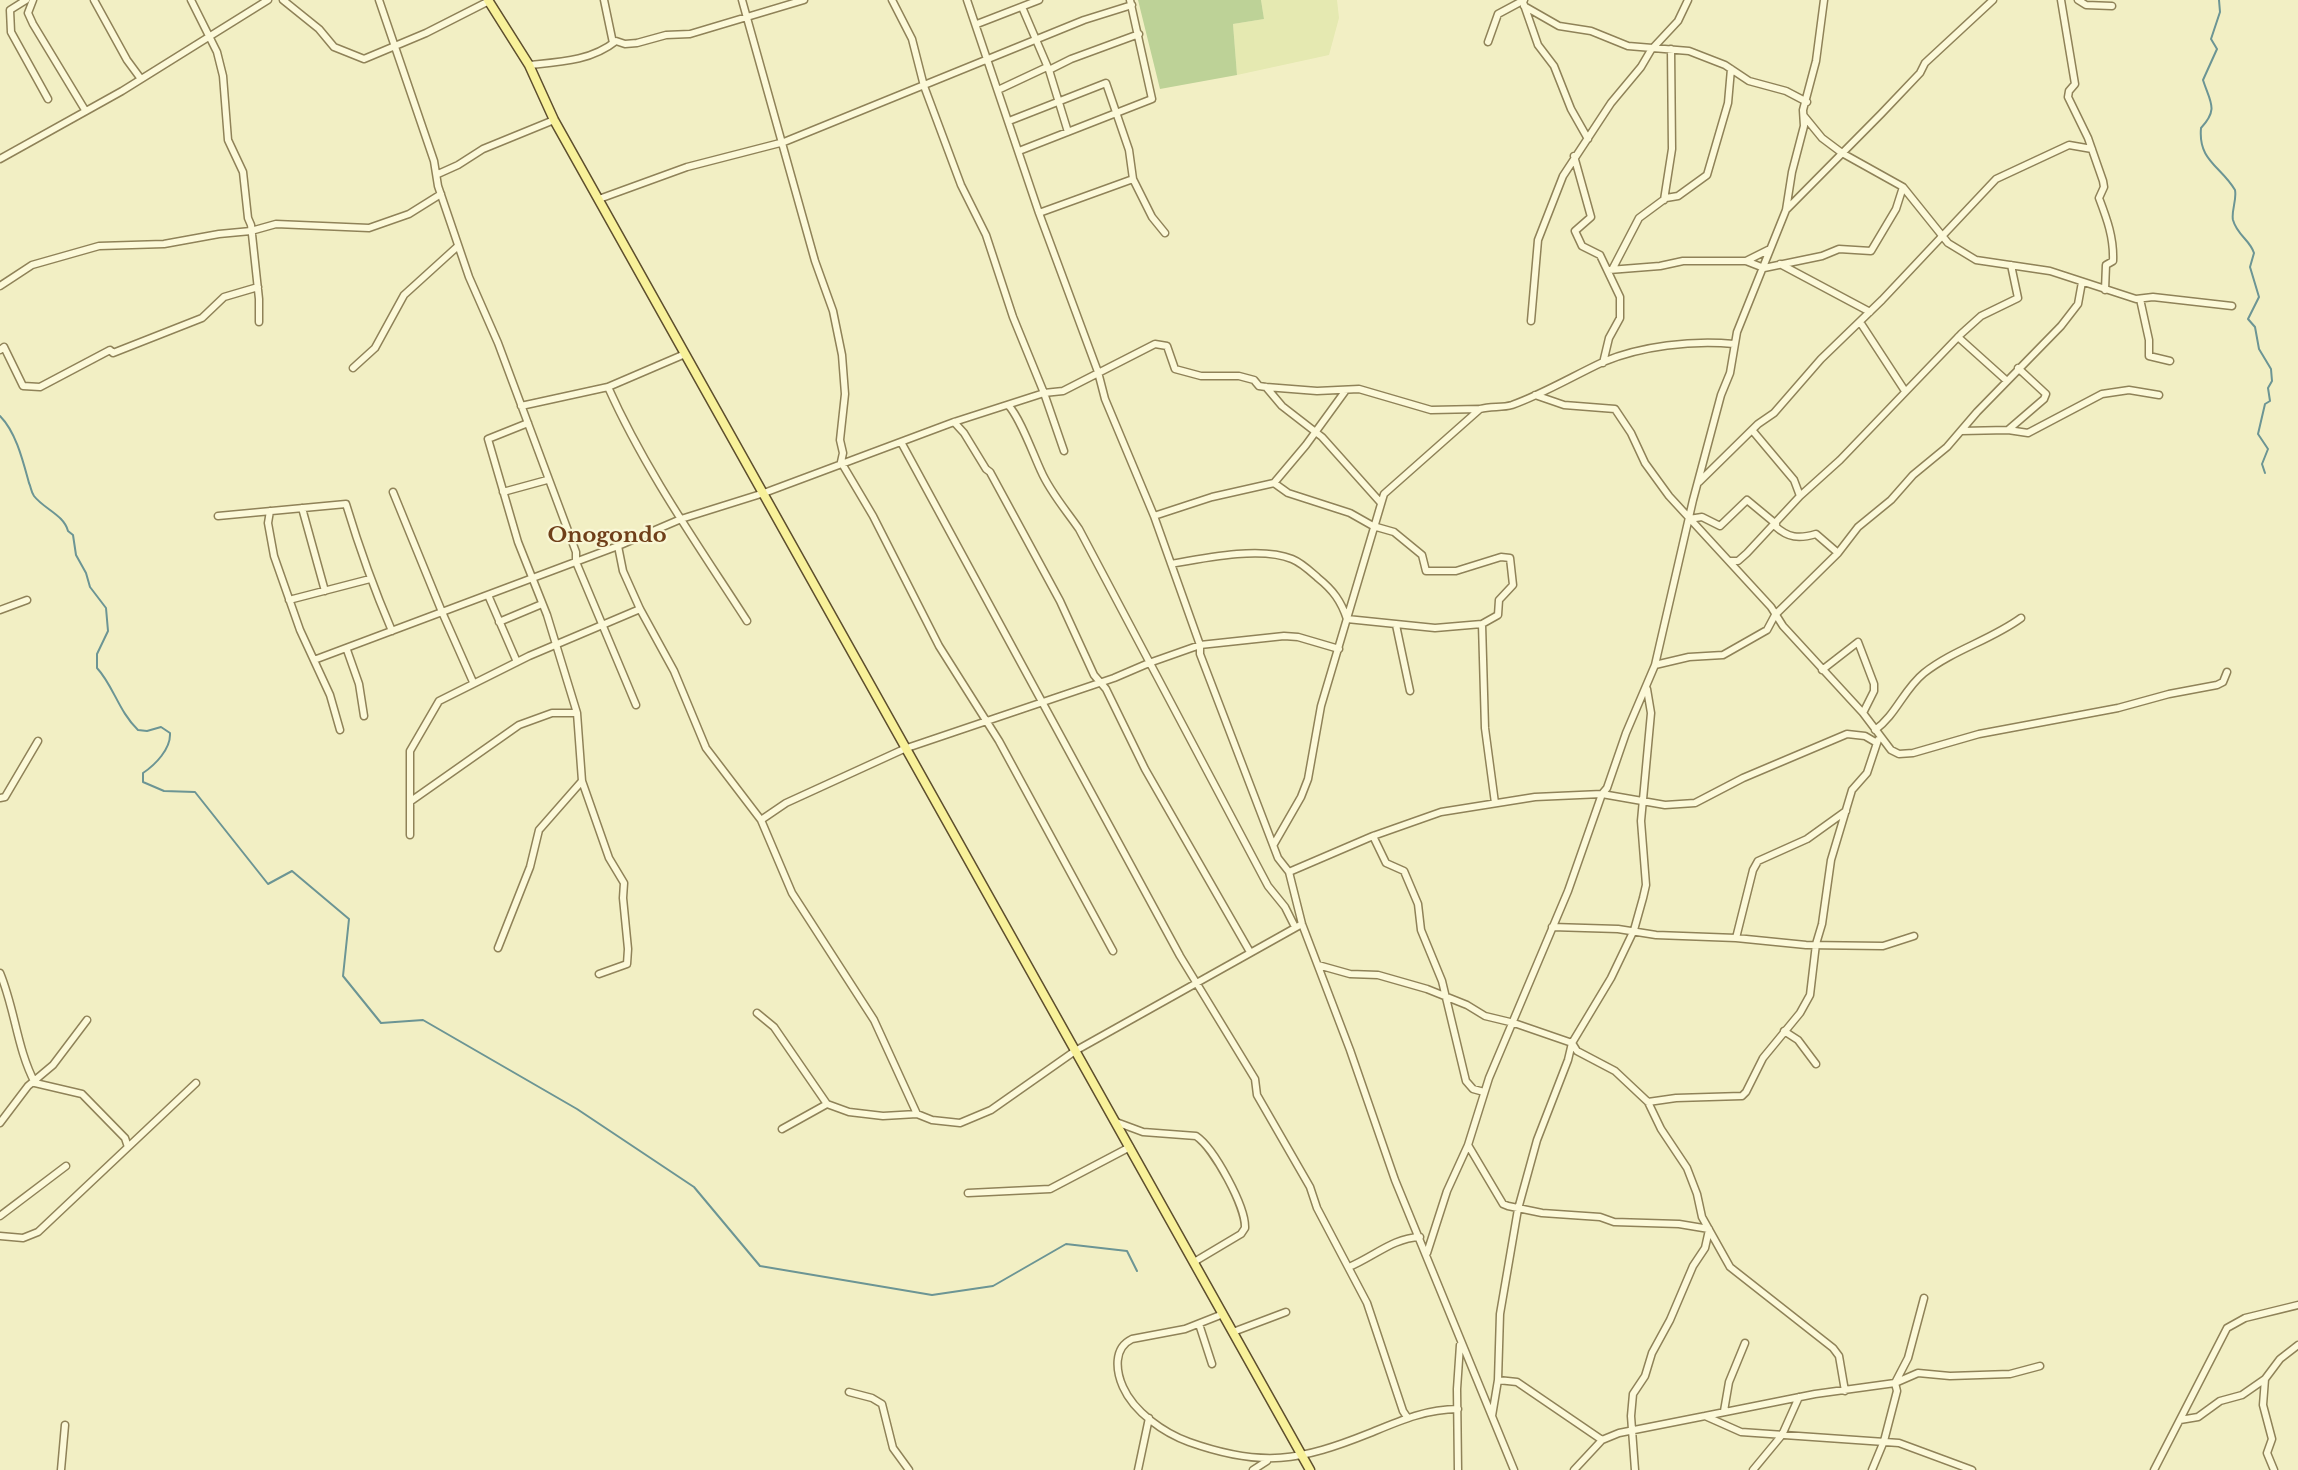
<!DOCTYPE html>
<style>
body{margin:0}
canvas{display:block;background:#f2efc4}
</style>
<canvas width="2298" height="1470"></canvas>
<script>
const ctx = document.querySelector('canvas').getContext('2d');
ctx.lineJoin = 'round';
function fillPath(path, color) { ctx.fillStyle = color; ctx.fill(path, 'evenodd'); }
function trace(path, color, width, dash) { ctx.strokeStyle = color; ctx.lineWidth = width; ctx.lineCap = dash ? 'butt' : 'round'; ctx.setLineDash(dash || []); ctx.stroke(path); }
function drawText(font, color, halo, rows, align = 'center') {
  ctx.font = font + ' "Libre Baskerville",serif'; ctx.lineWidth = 4.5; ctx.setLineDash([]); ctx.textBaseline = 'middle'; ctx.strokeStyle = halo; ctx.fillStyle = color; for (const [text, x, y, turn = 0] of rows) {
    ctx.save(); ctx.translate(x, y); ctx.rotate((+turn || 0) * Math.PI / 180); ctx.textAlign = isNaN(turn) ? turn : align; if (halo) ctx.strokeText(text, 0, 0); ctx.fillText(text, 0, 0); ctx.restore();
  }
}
const farmland = new Path2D(`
 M 1261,0 L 1337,0 L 1339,18 L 1329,55 L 1237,75 L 1233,24 L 1264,19 Z`);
const green = new Path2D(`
 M 1138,0 L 1261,0 L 1264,19 L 1233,24 L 1237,75 L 1160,89 Z`);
const stream = new Path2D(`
 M 2219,0 L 2220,12 L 2211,39 L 2217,49 L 2203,80 C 2210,102 2219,109 2201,128 C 2198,161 2221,166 2235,190 C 2237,200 2231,211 2233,220 C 2237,235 2250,240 2254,253 L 2250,267 L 2259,297 L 2248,319 L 2255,327 L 2259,349 L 2271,369 L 2272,381 L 2268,388 L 2270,401 L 2265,404 L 2258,434 L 2268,449 L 2262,464 L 2265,473
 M 0,416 C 16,432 23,461 29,483 C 31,487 31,492 34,496 C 44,509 64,515 68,531 L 73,535 L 76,555 L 86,573 L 90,587 L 106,608 L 108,631 L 97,654 L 97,668 C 113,685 119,712 138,730 L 147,731 L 161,727 L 170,733 C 171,749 155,765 143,773 L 143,782 L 164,791 L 195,792 L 268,884 L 292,871 L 349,919 L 343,976 L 381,1023 L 423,1020 L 577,1109 L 694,1187 L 760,1266 L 932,1295 L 993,1286 L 1066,1244 L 1127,1251 L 1137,1271`);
const minor = new Path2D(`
 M 26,0 L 10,10 L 11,32 L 48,99
 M 33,0 L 28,13 L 33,24 L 85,110
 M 94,0 L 127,60 L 141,79
 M 191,0 L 217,52 L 223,76 L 228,140 L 243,172 L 248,218 L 251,225 L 259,299 L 259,322
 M 283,0 L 319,29 L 334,47 L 364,59 L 426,33 L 489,1
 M 379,0 L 434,161 L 438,186 L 469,277 L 498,343 L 576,552 L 576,562 L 636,705
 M 604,0 L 613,43
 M 742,0 L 815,261 L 833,311 L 842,355 L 845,394 L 840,440 L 843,453 L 841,462 L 873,516 L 939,646 L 999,741 L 1113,951
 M 892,0 L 912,39 L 924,86 L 961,185 L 986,235 L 1013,317 L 1044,393 L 1064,451
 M 967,0 L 1039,213 L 1098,372 L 1105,399 L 1154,516 L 1200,645 L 1200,654 L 1278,858 L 1289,872 L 1302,924 L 1350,1050 L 1395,1180 L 1514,1470
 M 2061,0 L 2075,84 L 2069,91 L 2068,97 L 2088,138 L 2103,181 L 2104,187 L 2099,198 C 2107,219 2114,238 2113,261 L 2106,265 L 2105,290
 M 2078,0 L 2086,5 L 2112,6
 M 1523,2 L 1538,45 L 1554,66 L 1571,109 L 1588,139
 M 1524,6 L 1559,26 L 1591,31 L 1628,46 L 1689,51 L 1725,65 L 1749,81 L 1786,91 L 1807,102
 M 1022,7 L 1049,70 L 1068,132
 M 977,24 L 1039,0
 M 1488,42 L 1498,14 L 1524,0
 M 529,65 C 560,62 591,61 616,41 L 625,44 L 637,43 L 666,35 L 690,34 L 804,0
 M 1049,70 L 1071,59 L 1139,34
 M 998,90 L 1047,67
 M 1804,116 L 1822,138 L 1842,153 L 1903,187 L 1948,243 L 1976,260 L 2050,271 L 2136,299 L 2153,297 L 2232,306
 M 1009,121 L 1106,83 L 1129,150 L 1133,179 L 1152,217 L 1165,233
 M 1019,151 L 1152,99 L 1130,0
 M 1574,156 L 1591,217 L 1575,231 L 1582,246 L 1600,255 L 1620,297 L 1620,318 L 1609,338 L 1603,363
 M 0,159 L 122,91 L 268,0
 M 438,174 L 458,165 L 483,149 L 554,120
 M 599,199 L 687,167 L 784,142 L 1084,20 L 1132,5
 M 1664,200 L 1672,149 L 1671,49
 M 1786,210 L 1881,114 L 1920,73 L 1925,63 L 1993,0
 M 1039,213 L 1133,179
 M 1746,261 L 1770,249
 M 1780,264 L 1870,312
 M 1613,268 L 1639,218 L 1666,198 L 1678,196 L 1707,175 L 1728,103 L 1731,69
 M 1609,270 L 1660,266 L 1683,261 L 1746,261 L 1764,268 L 1822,256 L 1839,249 L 1871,251 L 1896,209 L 1903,187
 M 0,286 L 32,265 L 99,246 L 164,244 L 219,234 L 251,231 L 276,224 L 369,228 L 409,214 L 441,194
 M 2140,299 L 2149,340 L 2149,356 L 2170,361
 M 1531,321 L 1538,240 L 1563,176 L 1611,103 L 1641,67 L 1651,50 L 1678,21 L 1688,0
 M 1860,322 L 1905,391
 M 1958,337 L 2007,381
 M 0,350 L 4,347 L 23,386 L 40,387 L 110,350 L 113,353 L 202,318 L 224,297 L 258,287
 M 353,368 L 375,348 L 404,295 L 458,246
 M 608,387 C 645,470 698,545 747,621
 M 1266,387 L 1282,406 L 1322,437 L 1381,503
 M 1535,395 L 1564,405 L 1615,409 L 1631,433 L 1645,463 L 1669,496 L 1771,607 L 1783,626 L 1863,713 L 1891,750 L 1899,754 L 1913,753 L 1979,734 L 2118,708 L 2169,694 L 2217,685 L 2223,682 L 2227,672
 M 1008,405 C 1020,417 1033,454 1041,471 C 1050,492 1066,510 1079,529 L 1268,886 L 1285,907 L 1295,927
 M 521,406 L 608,387 L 685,354
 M 954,422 L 964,433 L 986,469 L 990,472 L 1060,601 L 1094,675 L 1106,689 L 1145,769 L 1250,952
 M 528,423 L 488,439 L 518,542 L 547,615 L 577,713 L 582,781 L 609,858 L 624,883 L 623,898 L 628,949 L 627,964 L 599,974
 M 1752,430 L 1794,480 L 1800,496
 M 2008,430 L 2044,399 L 2046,394 L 2018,368
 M 1961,431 L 2008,430 L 2028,433 L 2102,394 L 2129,390 L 2159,395
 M 901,442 L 1180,956 L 1255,1079 L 1257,1095 L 1310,1187 L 1317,1208 L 1367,1303 L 1403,1411 L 1407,1417
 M 1699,482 L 1758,424 L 1774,413 L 1821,359 L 1882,300 L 1996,179 L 2069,145 L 2092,149
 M 1274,483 L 1306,445 L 1346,390
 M 393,492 L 442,612 L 473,682
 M 503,492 L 547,480
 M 302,508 L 325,591
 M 270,511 L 268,523 L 274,556 L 300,630 L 330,695 L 340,730
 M 218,516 L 346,504 C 359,547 374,589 392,631
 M 1154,516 L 1212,497 L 1274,483 L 1288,493 L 1350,513 L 1373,526 L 1394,532 L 1422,555 L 1426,571 L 1456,571 L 1501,557 L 1510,558 L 1513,585 L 1499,600 L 1498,615 L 1482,624
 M 1689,519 L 1702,517 L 1720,526 L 1747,500 L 1776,524
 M 1775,526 C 1788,538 1799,539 1816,534 L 1838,553
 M 618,546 L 623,571 L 640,609 L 674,671 L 706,748 L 761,820 L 792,893 L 874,1020 L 917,1114
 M 1729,561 L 1738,561 L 1747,553 L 1800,496 L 1840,460 L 1961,334 L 1981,316 L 2018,298 L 2011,265
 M 1171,564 C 1204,558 1261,546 1292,559 C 1302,563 1310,571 1318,578 C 1333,590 1341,601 1347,619 L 1435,628 L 1482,624 L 1485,728 L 1495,803
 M 488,595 L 517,662
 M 289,600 L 370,579
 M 0,610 L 27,600
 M 499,622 L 542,604
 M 1396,625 L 1410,691
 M 347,650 L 359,684 L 364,716
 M 314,660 L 618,546 L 681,519 L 764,493 L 954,422 L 1044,393 L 1063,391 L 1155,344 L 1167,346 L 1175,369 L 1201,376 L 1239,376 L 1254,380 L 1259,386 L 1266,387 L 1317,391 L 1359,389 L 1431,410 L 1480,409
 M 1655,665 L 1689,657 L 1723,655 L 1767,630 L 1775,615 L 1838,553 L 1858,527 L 1891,500 L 1913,475 L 1947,447 L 1977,412 L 2061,326 L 2078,304 L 2082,282
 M 1822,670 L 1858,642 L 1874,684 L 1874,691 L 1863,713
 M 1875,730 C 1896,715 1904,689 1924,673 C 1953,650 1991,640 2021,618
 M 0,798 L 5,797 L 38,741
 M 411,801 L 519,725 L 552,713 L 577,713
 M 761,820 L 786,803 L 904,749 L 1114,678 L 1149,663 L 1200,645 L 1284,636 L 1298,637 L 1339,649
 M 410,835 L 410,751 L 439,701 L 529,656 L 640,609
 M 1373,836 L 1386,863 L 1404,871 L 1418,904 L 1421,930 L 1442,981 L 1466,1081 L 1473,1089 L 1484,1092
 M 1274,844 L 1301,797 L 1308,779 L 1321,706 L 1384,494 L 1480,409 C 1491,406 1502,408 1512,405 C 1543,394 1573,376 1603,362 C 1641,346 1692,340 1734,344
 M 1289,872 L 1373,836 L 1441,812 L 1535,797 L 1602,794 L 1665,805 L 1695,803 L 1743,778 L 1847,734 L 1865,736 L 1877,743
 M 1552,927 L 1618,929 L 1656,935 L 1736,938 L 1806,945 L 1883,946 L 1914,936
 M 1736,938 L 1753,870 L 1758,861 L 1807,839 L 1846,811
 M 498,948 L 530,867 L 539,830 L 582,781
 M 1318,965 L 1350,974 L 1378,975 L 1427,989 L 1467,1005 L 1485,1016 L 1514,1023 L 1572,1043 L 1577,1051 L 1615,1071 L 1648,1102 L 1661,1129 L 1687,1168 L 1697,1194 L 1702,1217 L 1730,1267 L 1833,1348 L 1839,1356 L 1845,1391
 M 0,973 C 15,1009 17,1049 35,1083 L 82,1094 L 125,1138 L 128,1147
 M 757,1013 L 774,1027 L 827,1104 L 849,1112 L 883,1116 L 917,1114 L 932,1120 L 960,1123 L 991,1110 L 1075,1051 L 1302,924
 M 1784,1031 L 1798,1040 L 1816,1064
 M 1648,1102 L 1676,1098 L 1742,1096 L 1746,1092 L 1763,1058 L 1800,1013 L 1810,995 L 1816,944 L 1822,924 L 1831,860 L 1852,790 L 1867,773 L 1878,740
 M 1116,1122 L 1143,1132 L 1196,1136 C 1214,1148 1246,1207 1245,1228 L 1241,1234 L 1194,1262
 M 0,1123 L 28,1086 L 53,1065 L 87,1020
 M 782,1129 L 827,1104
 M 1468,1145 L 1503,1204 L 1508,1206 L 1542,1213 L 1600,1217 L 1614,1222 L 1679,1224 L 1709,1229
 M 968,1193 L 1050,1189 L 1130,1147
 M 0,1216 L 66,1166
 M 0,1236 L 23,1238 L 38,1232 L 196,1083
 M 1427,1253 L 1447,1191 L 1468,1145 L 1489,1078 L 1568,891 L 1602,794 L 1607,788 L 1626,733 L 1655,665 L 1693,500 L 1721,395 L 1730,373 L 1737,332 L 1786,210 L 1792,172 L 1804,126 L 1803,110 L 1816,61 L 1824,0
 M 1349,1267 C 1375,1256 1393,1238 1420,1237
 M 1223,1314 L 1185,1329 L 1132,1339 C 1113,1348 1116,1371 1123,1387 C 1134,1412 1164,1433 1189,1442 C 1262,1468 1300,1461 1370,1433 C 1399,1421 1426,1409 1458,1409
 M 1199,1324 L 1212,1364
 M 1233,1332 L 1286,1312
 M 1498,1380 L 1517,1382 L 1602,1440
 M 849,1392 L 872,1398 L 882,1404 L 893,1448 L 909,1470
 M 1724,1411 L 1729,1382 L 1745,1343
 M 1492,1416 L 1498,1380 L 1500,1314 L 1518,1209 L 1537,1140 L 1568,1060 L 1572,1043 L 1611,978 L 1634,930 L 1643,898 L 1646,885 L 1641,821 L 1651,713 L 1647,689
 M 1705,1416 L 1815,1394 L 1895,1383 L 1918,1373 L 1950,1376 L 2010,1374 L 2040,1366
 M 2180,1420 L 2198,1417 L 2220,1401 L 2242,1395 L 2265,1379
 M 61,1470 L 65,1425
 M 1138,1470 L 1149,1418
 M 1253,1470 L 1267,1461
 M 1458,1470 L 1457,1389 L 1460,1345
 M 1574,1470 L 1602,1440 L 1619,1433 L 1705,1416 L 1741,1432 L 1899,1443 L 1972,1470
 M 1635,1470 L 1631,1416 L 1633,1394 L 1645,1376 L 1652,1353 L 1670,1320 L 1693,1266 L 1705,1248 L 1709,1230
 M 1753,1470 L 1782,1435 L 1799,1397
 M 1872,1470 L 1884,1441 L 1897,1391 L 1895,1383 L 1908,1358 L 1924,1298
 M 2154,1470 L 2227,1328 L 2245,1318 L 2298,1305
 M 2274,1470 L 2267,1453 L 2272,1439 L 2263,1405 L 2265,1379 L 2280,1359 L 2298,1345`);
const major = new Path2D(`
 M 488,0 L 529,65 L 554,120 L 1310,1470`);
const quarterNames = [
 ["Onogondo",607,536]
];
fillPath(farmland, '#e5e9b1');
fillPath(green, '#bdd297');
trace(stream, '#6c9594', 2);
trace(minor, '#8f8258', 9);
trace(major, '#5d4e2d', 11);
trace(minor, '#fcf9d9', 6);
trace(major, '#f8f19a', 8);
drawText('bold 21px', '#6f3f19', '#f9f7d5', quarterNames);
</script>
